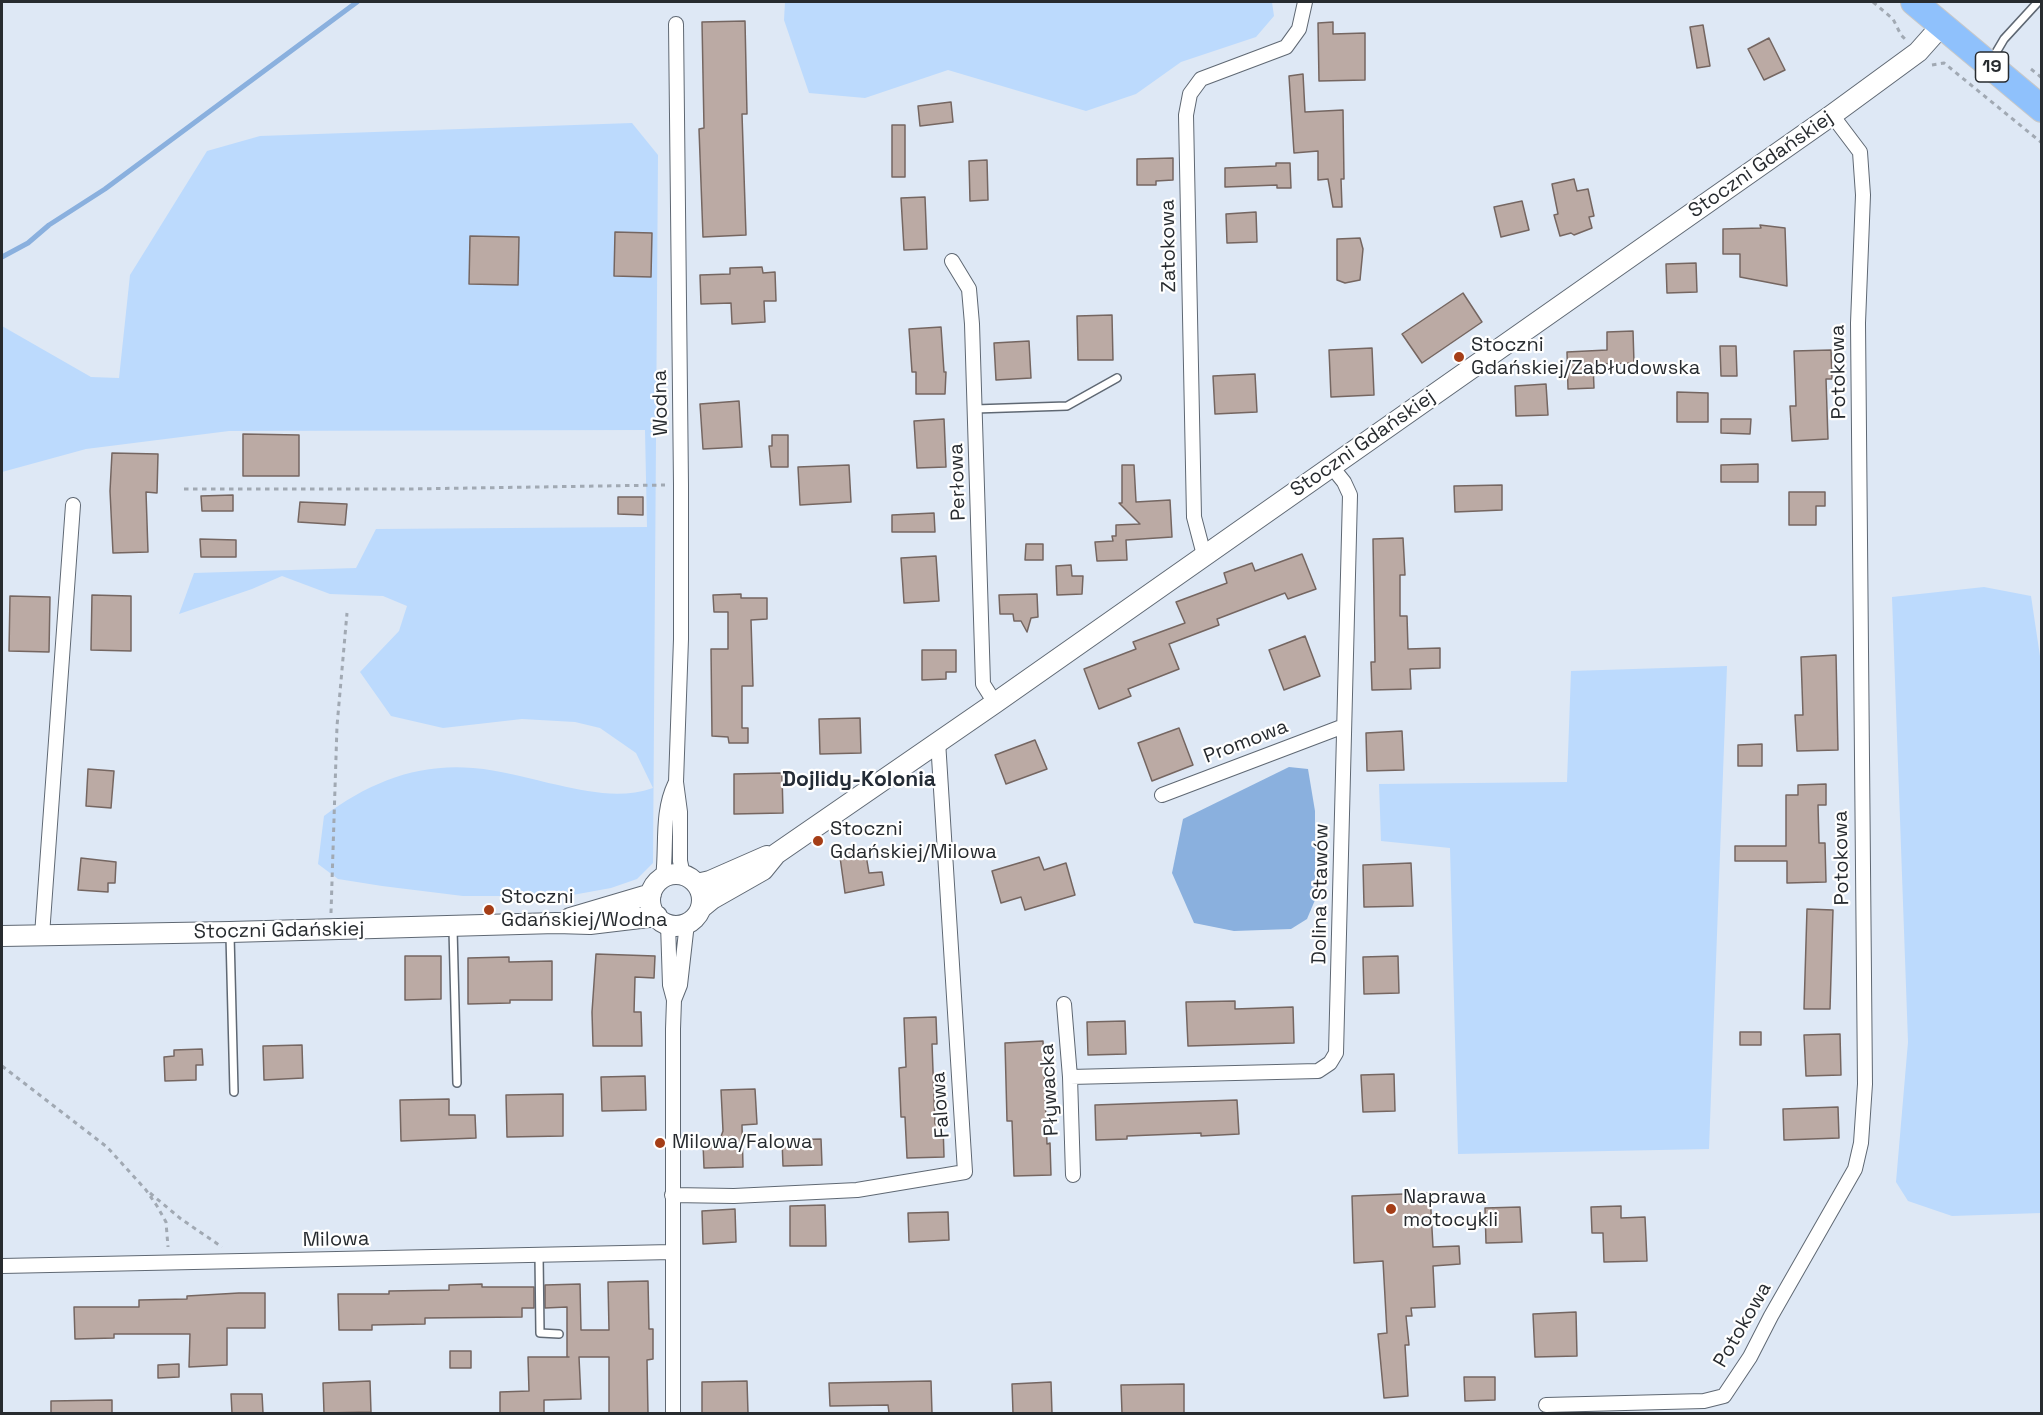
<!DOCTYPE html>
<meta charset="utf-8">
<style>
body{margin:0}
#map{position:relative;width:2043px;height:1415px;overflow:hidden;background:#dee8f5;font-family:"Space Grotesk",sans-serif}
canvas{display:block}
.frame{position:absolute;inset:0;border:3px solid #272b2f;pointer-events:none}
</style>
<div id="map">
<canvas width="2043" height="1415"></canvas>
<div class="frame"></div>
</div>
<script>
const ctx = document.querySelector('canvas').getContext('2d');
ctx.lineJoin = 'round';
function fillPath(path, color) { ctx.fillStyle = color; ctx.fill(path, 'evenodd'); }
function trace(path, color, width, dash) { ctx.strokeStyle = color; ctx.lineWidth = width; ctx.lineCap = dash ? 'butt' : 'round'; ctx.setLineDash(dash || []); ctx.stroke(path); }
function drawText(font, color, halo, rows, align = 'center') {
  ctx.font = font + ' "Space Grotesk",sans-serif'; ctx.lineWidth = 4.5; ctx.setLineDash([]); ctx.textBaseline = 'middle'; ctx.strokeStyle = halo; ctx.fillStyle = color; for (const [text, x, y, turn = 0] of rows) {
    ctx.save(); ctx.translate(x, y); ctx.rotate((+turn || 0) * Math.PI / 180); ctx.textAlign = isNaN(turn) ? turn : align; if (halo) ctx.strokeText(text, 0, 0); ctx.fillText(text, 0, 0); ctx.restore();
  }
}
const green = new Path2D(`
 M 785,2 L 1272,2 L 1274,16 L 1256,37 L 1181,62 L 1136,94 L 1086,111 L 948,70 L 865,98 L 809,93 L 784,20 Z
 M 632,123 L 658,155 L 653,863 L 637,879 L 611,888 L 567,896 L 463,896 L 382,886 L 338,879 L 318,864 L 324,816 C 368,783 417,763 473,768 C 501,770 530,779 558,785 C 590,792 621,799 653,788 L 636,753 L 600,728 L 575,722 L 522,719 L 443,728 L 391,716 L 360,672 L 399,631 L 407,606 L 383,596 L 330,594 L 282,576 L 252,589 L 179,614 L 194,573 L 356,568 L 376,529 L 647,527 L 645,430 L 229,431 L 86,449 L 2,472 L 2,326 L 91,377 L 119,378 L 130,275 L 207,151 L 260,136 Z
 M 1984,587 L 2031,596 L 2041,663 L 2041,1213 L 1952,1216 L 1908,1201 L 1896,1182 L 1908,1042 L 1892,597 Z
 M 1727,666 L 1709,1149 L 1458,1154 L 1450,848 L 1381,841 L 1379,784 L 1567,782 L 1571,671 Z`);
const water = new Path2D(`
 M 1289,767 L 1308,769 L 1315,811 L 1315,900 L 1307,919 L 1291,929 L 1234,931 L 1194,923 L 1172,873 L 1183,819 Z`);
const stream = new Path2D(`
 M 2,257 L 28,243 L 49,225 L 105,189 L 357,2`);
const building = new Path2D(`
 M 745,21 L 747,114 L 742,114 L 746,235 L 703,237 L 699,129 L 704,128 L 702,22 Z
 M 1333,22 L 1333,34 L 1365,33 L 1365,80 L 1319,81 L 1318,23 Z
 M 1703,25 L 1710,66 L 1697,68 L 1690,27 Z
 M 1769,38 L 1785,70 L 1764,80 L 1748,49 Z
 M 1303,74 L 1305,112 L 1343,110 L 1344,179 L 1341,179 L 1342,207 L 1333,207 L 1328,179 L 1318,180 L 1318,151 L 1294,153 L 1289,76 Z
 M 951,102 L 953,122 L 920,126 L 918,106 Z
 M 892,125 L 905,125 L 905,177 L 892,177 Z
 M 1173,158 L 1173,180 L 1156,181 L 1156,185 L 1137,185 L 1137,159 Z
 M 987,160 L 988,200 L 970,201 L 969,161 Z
 M 1276,163 L 1290,163 L 1291,188 L 1277,188 L 1277,185 L 1225,187 L 1225,168 L 1276,166 Z
 M 1574,179 L 1577,191 L 1588,189 L 1594,216 L 1589,217 L 1592,228 L 1574,235 L 1571,233 L 1560,236 L 1554,215 L 1558,214 L 1552,184 Z
 M 925,197 L 927,249 L 904,250 L 901,198 Z
 M 1522,201 L 1529,230 L 1501,237 L 1494,207 Z
 M 1256,212 L 1257,242 L 1227,243 L 1226,214 Z
 M 1760,225 L 1785,228 L 1787,286 L 1740,277 L 1740,254 L 1723,254 L 1723,229 L 1761,228 Z
 M 615,232 L 652,233 L 651,277 L 614,276 Z
 M 470,236 L 519,237 L 518,285 L 469,284 Z
 M 1360,238 L 1363,249 L 1360,280 L 1345,283 L 1337,280 L 1337,239 Z
 M 1696,263 L 1697,292 L 1667,293 L 1666,264 Z
 M 762,267 L 763,273 L 775,272 L 776,301 L 764,301 L 765,322 L 732,324 L 731,303 L 701,304 L 700,275 L 730,274 L 730,268 Z
 M 1463,293 L 1482,322 L 1422,363 L 1402,334 Z
 M 1112,315 L 1113,360 L 1078,360 L 1077,316 Z
 M 941,327 L 944,372 L 946,372 L 945,394 L 916,394 L 916,372 L 912,372 L 909,329 Z
 M 1633,331 L 1634,363 L 1593,364 L 1594,388 L 1568,389 L 1567,352 L 1607,350 L 1607,332 Z
 M 1029,341 L 1031,378 L 996,380 L 994,343 Z
 M 1720,346 L 1736,346 L 1737,376 L 1721,376 Z
 M 1372,348 L 1374,395 L 1331,397 L 1329,350 Z
 M 1831,350 L 1832,379 L 1826,379 L 1828,439 L 1792,441 L 1790,406 L 1796,406 L 1794,351 Z
 M 1255,374 L 1257,412 L 1215,414 L 1213,376 Z
 M 1546,384 L 1548,415 L 1516,416 L 1515,386 Z
 M 1677,392 L 1708,393 L 1708,422 L 1677,422 Z
 M 739,401 L 742,447 L 703,449 L 700,404 Z
 M 944,419 L 946,467 L 917,468 L 914,421 Z
 M 1721,419 L 1751,419 L 1750,434 L 1721,433 Z
 M 243,434 L 299,435 L 299,476 L 243,476 Z
 M 772,435 L 788,435 L 788,467 L 771,467 L 769,446 L 772,446 Z
 M 112,453 L 158,454 L 157,493 L 146,492 L 148,552 L 113,553 L 110,491 Z
 M 1758,464 L 1758,482 L 1721,482 L 1721,465 Z
 M 849,465 L 851,502 L 800,505 L 798,467 Z
 M 1122,465 L 1134,465 L 1136,502 L 1170,500 L 1172,537 L 1126,540 L 1127,560 L 1097,561 L 1095,542 L 1113,541 L 1112,536 L 1116,536 L 1116,525 L 1140,524 L 1119,503 L 1122,503 Z
 M 1502,485 L 1502,510 L 1455,512 L 1454,486 Z
 M 1789,492 L 1825,492 L 1825,506 L 1816,506 L 1816,525 L 1789,525 Z
 M 233,495 L 233,511 L 202,511 L 201,496 Z
 M 618,497 L 643,497 L 643,515 L 618,514 Z
 M 300,502 L 347,504 L 345,525 L 298,522 Z
 M 934,513 L 935,532 L 892,532 L 892,515 Z
 M 1403,538 L 1405,575 L 1400,575 L 1400,616 L 1407,616 L 1408,649 L 1440,648 L 1440,668 L 1410,669 L 1411,689 L 1372,690 L 1371,662 L 1375,662 L 1373,539 Z
 M 200,539 L 236,540 L 236,557 L 201,557 Z
 M 1026,544 L 1043,544 L 1043,560 L 1025,560 Z
 M 1302,554 L 1316,589 L 1288,599 L 1285,593 L 1217,619 L 1219,625 L 1169,644 L 1179,669 L 1128,689 L 1131,696 L 1099,709 L 1084,669 L 1136,649 L 1133,642 L 1185,623 L 1176,602 L 1227,583 L 1224,573 L 1252,563 L 1255,571 Z
 M 936,556 L 939,601 L 904,603 L 901,558 Z
 M 1071,565 L 1072,576 L 1083,576 L 1082,594 L 1057,595 L 1056,566 Z
 M 741,594 L 741,598 L 767,598 L 767,619 L 751,620 L 753,686 L 742,686 L 742,728 L 748,728 L 748,743 L 729,743 L 728,737 L 712,736 L 711,649 L 728,649 L 728,612 L 714,612 L 713,595 Z
 M 1037,594 L 1038,617 L 1031,618 L 1027,632 L 1021,621 L 1014,621 L 1013,614 L 1000,614 L 999,595 Z
 M 92,595 L 131,596 L 131,651 L 91,650 Z
 M 10,596 L 50,597 L 49,652 L 9,651 Z
 M 1305,636 L 1320,676 L 1284,690 L 1269,650 Z
 M 922,650 L 956,650 L 956,672 L 946,672 L 946,679 L 922,680 Z
 M 1836,655 L 1838,750 L 1797,751 L 1795,715 L 1803,715 L 1801,657 Z
 M 860,718 L 861,753 L 820,754 L 819,719 Z
 M 1179,728 L 1193,765 L 1152,781 L 1138,743 Z
 M 1402,731 L 1404,770 L 1367,771 L 1366,733 Z
 M 1035,740 L 1047,769 L 1006,784 L 995,755 Z
 M 1762,744 L 1762,766 L 1738,766 L 1738,745 Z
 M 88,769 L 114,771 L 111,808 L 86,806 Z
 M 782,773 L 783,813 L 734,814 L 734,774 Z
 M 1826,784 L 1826,805 L 1818,805 L 1819,843 L 1825,843 L 1826,882 L 1787,883 L 1787,861 L 1735,861 L 1735,846 L 1786,846 L 1786,795 L 1798,795 L 1798,785 Z
 M 865,849 L 869,873 L 882,872 L 884,885 L 845,893 L 839,850 Z
 M 1039,857 L 1044,870 L 1066,863 L 1075,895 L 1025,910 L 1021,897 L 1001,903 L 992,871 Z
 M 81,858 L 116,862 L 115,883 L 108,883 L 108,892 L 78,890 Z
 M 1411,863 L 1413,906 L 1364,907 L 1363,865 Z
 M 1807,909 L 1833,910 L 1830,1009 L 1804,1009 Z
 M 596,954 L 655,956 L 654,978 L 635,977 L 634,1012 L 641,1012 L 642,1046 L 593,1046 L 592,1012 Z
 M 405,956 L 441,956 L 441,999 L 405,1000 Z
 M 1398,956 L 1399,993 L 1364,994 L 1363,957 Z
 M 509,957 L 509,962 L 552,961 L 552,1000 L 510,1000 L 510,1003 L 468,1004 L 468,958 Z
 M 1235,1001 L 1235,1009 L 1293,1007 L 1294,1043 L 1188,1046 L 1186,1002 Z
 M 936,1017 L 937,1044 L 932,1044 L 935,1124 L 943,1124 L 944,1157 L 907,1158 L 905,1117 L 901,1117 L 899,1068 L 906,1067 L 904,1018 Z
 M 1125,1021 L 1126,1054 L 1088,1055 L 1087,1022 Z
 M 1740,1032 L 1761,1032 L 1761,1045 L 1740,1045 Z
 M 1840,1034 L 1841,1075 L 1806,1076 L 1804,1035 Z
 M 1043,1041 L 1047,1144 L 1050,1143 L 1051,1175 L 1014,1176 L 1012,1121 L 1007,1121 L 1005,1043 Z
 M 302,1045 L 303,1078 L 264,1080 L 263,1046 Z
 M 202,1049 L 203,1065 L 196,1065 L 196,1080 L 165,1081 L 164,1057 L 174,1056 L 174,1050 Z
 M 1394,1074 L 1395,1111 L 1363,1112 L 1361,1075 Z
 M 645,1076 L 646,1110 L 602,1111 L 601,1077 Z
 M 755,1089 L 757,1124 L 742,1125 L 743,1167 L 704,1168 L 703,1143 L 719,1142 L 723,1131 L 721,1090 Z
 M 563,1094 L 563,1136 L 507,1137 L 506,1095 Z
 M 449,1099 L 449,1115 L 475,1115 L 476,1138 L 401,1141 L 400,1100 Z
 M 1237,1100 L 1239,1134 L 1201,1136 L 1201,1133 L 1127,1136 L 1127,1139 L 1096,1140 L 1095,1105 Z
 M 1838,1107 L 1839,1138 L 1784,1140 L 1783,1109 Z
 M 821,1139 L 822,1165 L 783,1166 L 782,1140 Z
 M 1430,1193 L 1433,1247 L 1459,1246 L 1460,1264 L 1433,1266 L 1435,1307 L 1411,1308 L 1412,1316 L 1406,1316 L 1409,1345 L 1405,1345 L 1408,1396 L 1384,1398 L 1378,1334 L 1387,1333 L 1383,1261 L 1354,1263 L 1352,1196 Z
 M 825,1205 L 826,1246 L 790,1246 L 790,1206 Z
 M 1621,1206 L 1621,1218 L 1645,1217 L 1647,1261 L 1604,1262 L 1603,1233 L 1592,1233 L 1591,1207 Z
 M 1520,1207 L 1522,1242 L 1486,1243 L 1485,1208 Z
 M 735,1209 L 736,1242 L 703,1244 L 702,1211 Z
 M 948,1212 L 949,1240 L 909,1242 L 908,1213 Z
 M 648,1281 L 649,1329 L 653,1329 L 653,1359 L 647,1360 L 648,1413 L 609,1413 L 609,1357 L 579,1357 L 581,1399 L 544,1400 L 544,1413 L 500,1413 L 500,1392 L 529,1391 L 528,1357 L 569,1357 L 567,1357 L 567,1307 L 545,1308 L 545,1285 L 580,1284 L 581,1330 L 609,1330 L 608,1282 Z
 M 482,1284 L 482,1287 L 534,1287 L 534,1308 L 522,1308 L 522,1317 L 425,1318 L 425,1324 L 372,1325 L 372,1330 L 339,1330 L 338,1294 L 389,1294 L 389,1291 L 449,1290 L 449,1285 Z
 M 239,1293 L 265,1293 L 265,1328 L 227,1328 L 227,1365 L 189,1367 L 190,1334 L 114,1334 L 114,1338 L 75,1339 L 74,1307 L 139,1307 L 139,1300 L 187,1299 L 187,1296 Z
 M 1576,1312 L 1577,1356 L 1535,1357 L 1533,1314 Z
 M 450,1351 L 471,1351 L 471,1368 L 450,1368 Z
 M 179,1364 L 179,1377 L 158,1378 L 158,1365 Z
 M 1464,1377 L 1495,1377 L 1495,1400 L 1465,1401 Z
 M 370,1381 L 371,1412 L 324,1413 L 323,1383 Z
 M 747,1381 L 748,1413 L 702,1413 L 702,1382 Z
 M 931,1381 L 932,1413 L 889,1413 L 888,1405 L 830,1406 L 829,1383 Z
 M 1051,1382 L 1052,1413 L 1013,1413 L 1012,1384 Z
 M 1184,1384 L 1184,1413 L 1122,1413 L 1121,1385 Z
 M 231,1394 L 262,1394 L 263,1413 L 232,1413 Z
 M 112,1400 L 112,1413 L 51,1413 L 51,1401 Z`);
const path = new Path2D(`
 M 1873,2 L 1893,19 L 1901,35 L 1906,40
 M 1932,65 L 1944,63 L 2042,143
 M 2031,69 L 2042,78
 M 184,489 L 408,489 L 665,485
 M 331,913 L 337,726 L 347,613
 M 2,1066 L 107,1147 L 146,1190 L 157,1206 L 166,1222 L 168,1247
 M 150,1193 L 181,1219 L 222,1247`);
const lane = new Path2D(`
 M 1991,61 L 2004,39 L 2038,2
 M 975,409 L 1067,406 L 1117,378
 M 453,929 L 457,1083
 M 230,935 L 234,1092
 M 539,1255 L 540,1333 L 559,1334`);
const street = new Path2D(`
 M 676,24 L 681,485 L 681,639 L 676,782 L 680,812 L 680,861 L 683,875
 M 952,261 L 969,289 L 972,324 L 983,684 L 995,703
 M 1204,555 L 1194,517 L 1186,115 L 1190,94 L 1201,79 L 1286,47 L 1299,29 L 1305,2
 M 1162,795 L 1344,726
 M 663,878 C 667,846 661,813 675,784
 M 668,924 L 670,985 L 674,1000
 M 42,935 L 73,505
 M 1064,1004 L 1070,1077 L 1073,1175
 M 1070,1077 L 1318,1071 L 1330,1063 L 1336,1053 L 1350,495 L 1344,482 L 1332,467
 M 672,1195 L 734,1196 L 857,1190 L 965,1172 L 938,741
 M 2,1266 L 672,1252
 M 1546,1405 L 1704,1401 L 1724,1396 L 1750,1357 L 1771,1316 L 1855,1169 L 1861,1143 L 1865,1084 L 1858,323 L 1863,195 L 1860,152 L 1832,115
 M 673,1414 L 673,1029 L 674,1000 L 680,985 L 687,923`);
const secondary = new Path2D(`
 M650 900a26 26 0 1 1 52 0a26 26 0 1 1-52 0Z
 M 697,884 L 710,881 L 767,856
 M 701,908 L 712,899 L 763,870 L 776,854 L 995,703 L 1832,115 L 1918,52 L 1942,25
 M 570,918 L 651,894
 M 2,936 L 230,932 L 556,923 L 590,924 L 657,916`);
const highway = new Path2D(`
 M 1914,2 L 2042,109`);
const markers = [
 [1459,357,6,"#a53e17"],
 [818,841,6,"#a53e17"],
 [489,910,6,"#a53e17"],
 [660,1143,6,"#a53e17"],
 [1391,1209,6,"#a53e17"]
];
const shields = [
 [1992,67,33]
];
const shieldNames = [
 ["19",1992,67]
];
const streetNames = [
 ["Stoczni Gdańskiej",1761,165,-35],
 ["Zatokowa",1169,246,-91],
 ["Potokowa",1839,372,-91],
 ["Wodna",661,403,-91],
 ["Stoczni Gdańskiej",1363,444,-35],
 ["Perłowa",958,482,-92],
 ["Promowa",1246,742,-21],
 ["Potokowa",1842,858,-91],
 ["Dolina Stawów",1321,894,-89],
 ["Stoczni Gdańskiej",279,931,-1],
 ["Pływacka",1050,1090,-93],
 ["Falowa",941,1105,-94],
 ["Milowa",336,1240,-1],
 ["Potokowa",1743,1325,-60]
];
const poiNames = [
 ["Stoczni",1471,346],
 ["Gdańskiej/Zabłudowska",1471,369],
 ["Stoczni",830,830],
 ["Gdańskiej/Milowa",830,853],
 ["Stoczni",501,898],
 ["Gdańskiej/Wodna",501,921],
 ["Milowa/Falowa",672,1143],
 ["Naprawa",1403,1198],
 ["motocykli",1403,1221]
];
const neighbourhoodNames = [
 ["Dojlidy-Kolonia",859,780]
];
fillPath(green, '#bcdafd');
fillPath(water, '#8ab0de');
trace(stream, '#8ab0de', 5);
fillPath(building, '#bbaaa4');
trace(building, '#756661', 1.5);
trace(lane, '#5f6873', 10);
trace(street, '#5f6873', 16);
trace(secondary, '#5f6873', 22);
trace(highway, '#c7c8c9', 28);
trace(path, '#a1a9b3', 3, [4.5, 4.5]);
trace(lane, '#fff', 7);
trace(street, '#fff', 14);
trace(secondary, '#fff', 20);
trace(highway, '#8fc1fc', 26);
for (const [x, y, r, color] of markers) { const dot = new Path2D(); dot.arc(x, y, r, 0, 2 * Math.PI); ctx.fillStyle = color; ctx.fill(dot); trace(dot, '#fff', 2); }
for (const [x, y, w] of shields) { const box = new Path2D(); box.roundRect(x - w / 2, y - 15, w, 30, 4.5); ctx.fillStyle = '#fff'; ctx.fill(box); trace(box, '#272b2f', 1.5); }
drawText('bold 18px', '#272b2f', null, shieldNames);
drawText('20px', '#272b2f', '#fff', streetNames);
drawText('20px', '#272b2f', '#fff', poiNames, 'left');
drawText('bold 21px', '#232b35', '#fff', neighbourhoodNames);
</script>
